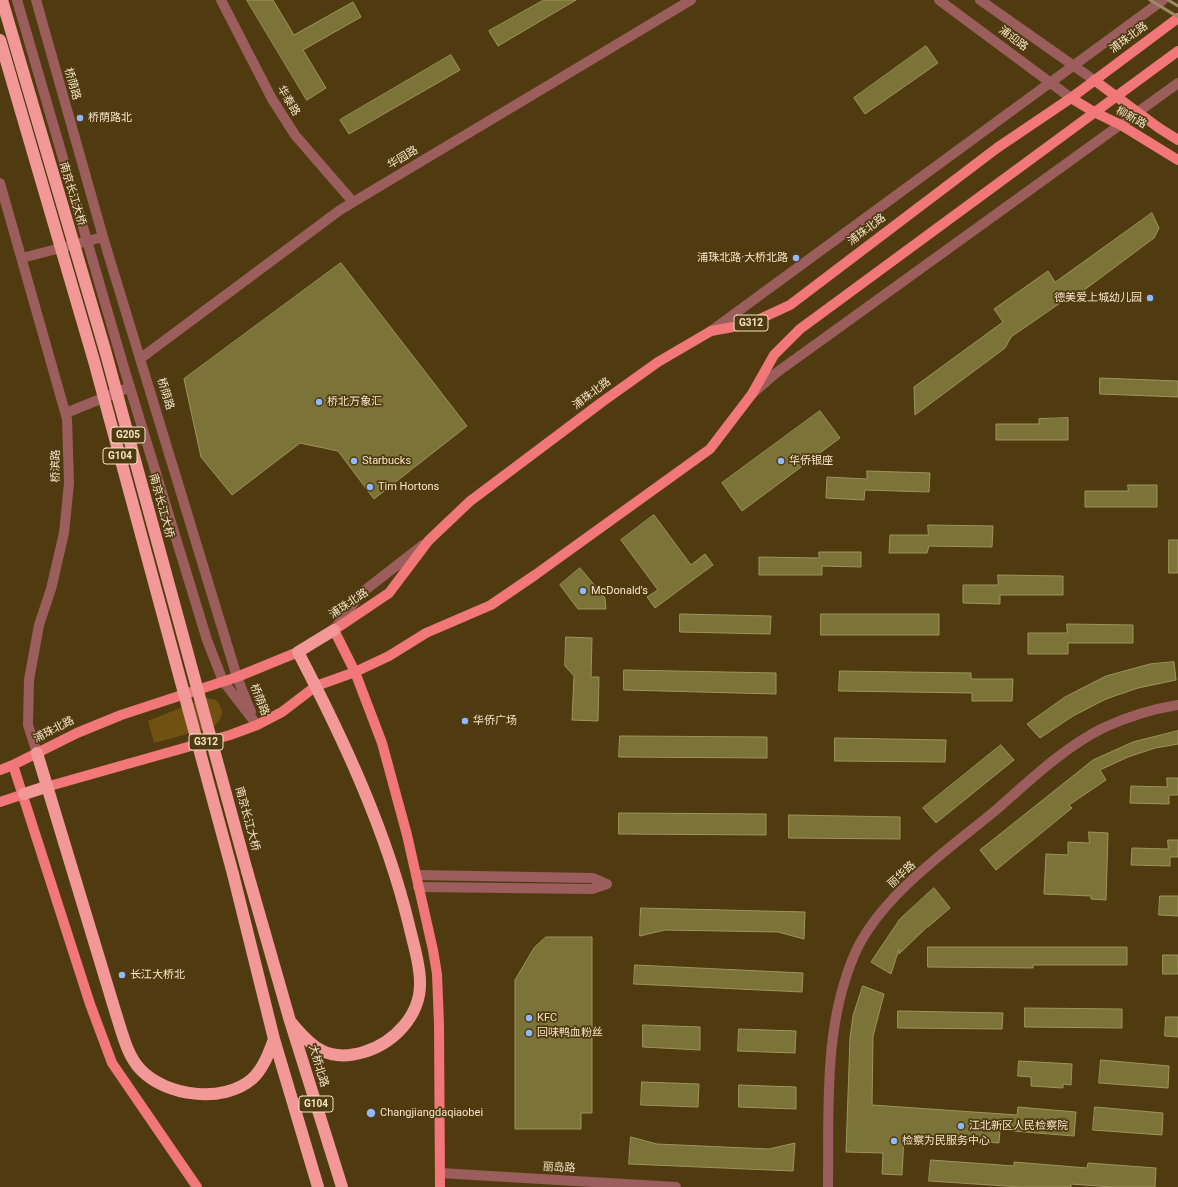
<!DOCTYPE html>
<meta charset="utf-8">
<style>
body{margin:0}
canvas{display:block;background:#503b11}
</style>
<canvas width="1178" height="1187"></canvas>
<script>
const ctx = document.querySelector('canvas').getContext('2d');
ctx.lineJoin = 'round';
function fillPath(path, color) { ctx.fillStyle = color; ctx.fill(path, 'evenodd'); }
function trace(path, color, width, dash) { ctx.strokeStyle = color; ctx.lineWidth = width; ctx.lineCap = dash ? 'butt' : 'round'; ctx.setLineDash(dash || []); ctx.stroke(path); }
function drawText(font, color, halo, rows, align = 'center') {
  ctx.font = font + ' Roboto,"Noto Sans SC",sans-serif'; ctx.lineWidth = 3.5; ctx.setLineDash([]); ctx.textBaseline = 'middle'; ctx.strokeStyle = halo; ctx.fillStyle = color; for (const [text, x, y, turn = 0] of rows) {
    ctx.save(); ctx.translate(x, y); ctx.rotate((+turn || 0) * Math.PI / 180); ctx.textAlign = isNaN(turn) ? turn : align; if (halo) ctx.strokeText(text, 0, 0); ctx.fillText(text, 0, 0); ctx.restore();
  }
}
const green = new Path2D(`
 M 205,698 L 216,700 C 225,710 223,719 213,727 L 154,743 L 148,721 Z`);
const building = new Path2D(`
 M 247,0 L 273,0 L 294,35 L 353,2 L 361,17 L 303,50 L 326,88 L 307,100 Z
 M 544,0 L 576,0 L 498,46 L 489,31 Z
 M 926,46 L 938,63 L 865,114 L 854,98 Z
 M 451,55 L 460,70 L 349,134 L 340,120 Z
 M 1152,213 L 1159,228 L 1154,238 L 1068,302 L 1063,301 L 1011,337 L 1005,348 L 915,415 L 914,387 L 1003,322 L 994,309 L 1048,271 L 1055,282 Z
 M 341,263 L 467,426 L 374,499 L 338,451 L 300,443 L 232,495 L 201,457 L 184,379 Z
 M 1100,378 L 1178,381 L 1178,397 L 1100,394 Z
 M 820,411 L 840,438 L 742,511 L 722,483 Z
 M 1068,418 L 1068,440 L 996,440 L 996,424 L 1039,424 L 1039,419 Z
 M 867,471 L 930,473 L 929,492 L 865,490 L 864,500 L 826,498 L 827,477 L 867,479 Z
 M 1128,485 L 1157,485 L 1157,507 L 1085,507 L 1085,491 L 1128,491 Z
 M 654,515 L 691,565 L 705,554 L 713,565 L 655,608 L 647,597 L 658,590 L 621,540 Z
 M 928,525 L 993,526 L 992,547 L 929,546 L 927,553 L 889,553 L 890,535 L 928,535 Z
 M 1169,540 L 1178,540 L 1178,573 L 1169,573 Z
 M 819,552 L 861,552 L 861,567 L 822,566 L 822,575 L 759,575 L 759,557 L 819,558 Z
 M 580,568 L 605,598 L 606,609 L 578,609 L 560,585 Z
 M 998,575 L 1063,576 L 1063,595 L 1000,595 L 1000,604 L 963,603 L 963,585 L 998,585 Z
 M 680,614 L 771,616 L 770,634 L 680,632 Z
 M 821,614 L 939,614 L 939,635 L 821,635 Z
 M 1067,624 L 1133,625 L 1133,643 L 1068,643 L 1068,654 L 1028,654 L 1028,633 L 1067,633 Z
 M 566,637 L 592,638 L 591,677 L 599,677 L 598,721 L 572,720 L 574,676 L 565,666 Z
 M 1174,662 L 1176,680 L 1138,688 L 1106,699 L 1073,716 L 1040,738 L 1027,724 L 1065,697 L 1106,676 L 1150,664 Z
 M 624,670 L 776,673 L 776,694 L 624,690 Z
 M 840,671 L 971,673 L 971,679 L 1013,679 L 1012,701 L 972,701 L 972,693 L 839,691 Z
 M 1178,731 L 1178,744 L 1155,748 L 1128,757 L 1100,770 L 1106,780 L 1069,805 L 1072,808 L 996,870 L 980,850 L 1093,760 L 1133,742 Z
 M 620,736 L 767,737 L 767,758 L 619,757 Z
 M 835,738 L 946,740 L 945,762 L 835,761 Z
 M 1001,745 L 1014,760 L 936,823 L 923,808 Z
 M 1167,778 L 1178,778 L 1178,795 L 1169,795 L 1169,804 L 1130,803 L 1131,786 L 1167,787 Z
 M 619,813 L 766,814 L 766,835 L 619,834 Z
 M 789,815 L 900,817 L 900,839 L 789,838 Z
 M 1089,832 L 1108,833 L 1106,900 L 1091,899 L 1091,896 L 1044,894 L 1046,854 L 1068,855 L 1068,842 L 1089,843 Z
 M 1168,840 L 1178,840 L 1178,857 L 1170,857 L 1170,866 L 1131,865 L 1132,848 L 1168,849 Z
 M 934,888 L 950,908 L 928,927 L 928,926 L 899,954 L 899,949 L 891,974 L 871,962 L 900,919 Z
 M 1160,896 L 1178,896 L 1178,916 L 1159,915 Z
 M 641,908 L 805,912 L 804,939 L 778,932 L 665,930 L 640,936 Z
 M 546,937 L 592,937 L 592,1113 L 581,1113 L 581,1129 L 515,1129 L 515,980 L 534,948 Z
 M 928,947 L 1127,947 L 1127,965 L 1033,965 L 1033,968 L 928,967 Z
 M 1163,955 L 1178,955 L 1178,974 L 1163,974 Z
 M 635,965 L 803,973 L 802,992 L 634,984 Z
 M 863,986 L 884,994 L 873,1036 L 872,1105 L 1017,1115 L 1018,1107 L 1076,1112 L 1074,1136 L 1000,1130 L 999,1143 L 904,1137 L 902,1175 L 882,1174 L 883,1153 L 846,1152 L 850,1038 L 853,1016 Z
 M 1025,1008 L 1122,1009 L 1122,1028 L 1025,1027 Z
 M 898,1011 L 1003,1013 L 1002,1029 L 898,1028 Z
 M 1166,1017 L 1178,1017 L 1178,1037 L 1165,1036 Z
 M 643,1025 L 700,1027 L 700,1050 L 643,1047 Z
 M 739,1029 L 796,1031 L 795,1053 L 738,1051 Z
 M 1101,1060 L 1169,1066 L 1168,1088 L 1099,1083 Z
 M 1019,1061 L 1072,1064 L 1071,1085 L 1063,1084 L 1063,1088 L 1031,1086 L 1031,1077 L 1018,1076 Z
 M 642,1082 L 699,1084 L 698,1107 L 641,1105 Z
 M 739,1085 L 796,1087 L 796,1109 L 739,1107 Z
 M 1095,1107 L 1163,1113 L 1162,1135 L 1093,1130 Z
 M 631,1137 L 657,1144 L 769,1149 L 795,1143 L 793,1171 L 629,1164 Z
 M 931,1160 L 1014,1166 L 1014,1162 L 1087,1168 L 1088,1163 L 1156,1168 L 1155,1187 L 1112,1187 L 1071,1184 L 1071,1187 L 1021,1187 L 929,1181 Z`);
const minor = new Path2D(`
 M 17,0 L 124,368 L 207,640 L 223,681 L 257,725
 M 36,0 L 103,237 L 237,677 L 251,712
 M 221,0 L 272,99 L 295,135 L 353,202
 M 939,0 L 1071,98
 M 980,0 L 1094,80
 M 0,183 L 67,419 L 69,483 L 64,533 L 51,589 L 39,625 L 29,680 L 28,725 L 37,753
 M 22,258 L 103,237
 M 711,331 L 1163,0
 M 141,358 L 340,210 L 691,0
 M 753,393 L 776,373 L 1178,83
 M 66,413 L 130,387
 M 334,630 L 360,594 L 423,545
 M 416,875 L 593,878 L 607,884
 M 418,887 L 592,889 L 607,884
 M 440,1173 L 676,1187
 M 828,1187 C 829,1108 823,1024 856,951 C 882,895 949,849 996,810 C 1029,781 1063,748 1103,728 C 1127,717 1152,709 1178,705`);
const major = new Path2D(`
 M 1094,80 L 1159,128 L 1178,140
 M 1071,98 L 1094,112 L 1121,125 L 1178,160
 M 13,765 L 90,1004 L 112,1063 L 197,1187
 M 0,770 L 13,765 L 77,733 L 121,715 L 237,677 L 298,652
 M 46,787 L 230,735 L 257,725 L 282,712 L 316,686 L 355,672 L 389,656 L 426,633 L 491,605 L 535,575 L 710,449 L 752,394 L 774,355 L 800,329 L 1178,51
 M 0,802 L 24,794
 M 440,1187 L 439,1024 L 437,974 L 433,950 L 407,835 L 382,743 L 355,672 L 334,630 L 389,593 L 429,540 L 469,502 L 602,402 L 658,362 L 711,331 L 749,324 L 790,305 L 997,148 L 1071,98 L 1178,18`);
const highway = new Path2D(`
 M 37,753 L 116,1014 C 122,1032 127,1056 141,1070 C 166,1096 223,1104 252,1079 C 263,1069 269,1053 274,1039
 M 24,794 L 46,787
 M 247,871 L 290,1021 L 342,1187
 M 233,874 L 274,1039 L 318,1187
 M 290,1021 C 311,1047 328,1063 364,1052 C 394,1043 421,1015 420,982 C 420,963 413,943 409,925 C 386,830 343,738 298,652 L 334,630`);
const rail = new Path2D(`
 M 1150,0 L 1178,17
 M 1168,0 L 1178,6`);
const highwayBridge = new Path2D(`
 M 2,0 L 105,350 L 247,871
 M 0,40 L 94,361 L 233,874`);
const markers = [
 [80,118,4,"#8fb8fd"],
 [796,258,4,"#8fb8fd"],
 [1150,298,4,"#8fb8fd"],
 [319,402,4,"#8fb8fd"],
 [354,461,4,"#8fb8fd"],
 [781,461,4,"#8fb8fd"],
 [370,487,4,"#8fb8fd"],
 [583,591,4,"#8fb8fd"],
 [465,721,4,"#8fb8fd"],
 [122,975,4,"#8fb8fd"],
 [529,1018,4,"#8fb8fd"],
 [529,1033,4,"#8fb8fd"],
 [371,1113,5,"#8fb8fd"],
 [961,1126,4,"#8fb8fd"],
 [894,1141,4,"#8fb8fd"]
];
const shields = [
 [751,323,34],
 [128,435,34],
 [120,456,34],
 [206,742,34],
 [316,1104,34]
];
const shieldNames = [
 ["G312",751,323],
 ["G205",128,435],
 ["G104",120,456],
 ["G312",206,742],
 ["G104",316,1104]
];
const streetNames = [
 ["浦珠北路",1129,38,-36],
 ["浦迎路",1013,39,37],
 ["桥荫路",72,84,74],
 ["华泰路",288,101,59],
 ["柳新路",1131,118,29],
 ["华园路",403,158,-31],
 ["南京长江大桥",72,194,73],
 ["浦珠北路",867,230,-37],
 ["桥荫路",165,394,73],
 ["浦珠北路",592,394,-37],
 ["桥滨路",56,466,-90],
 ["南京长江大桥",161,506,75],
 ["浦珠北路",349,604,-34],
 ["桥荫路",259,700,69],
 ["浦珠北路",54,730,-27],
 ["南京长江大桥",247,819,75],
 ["丽华路",902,875,-43],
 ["大桥北路",318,1066,73],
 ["丽岛路",559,1168,3]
];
const poiNames = [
 ["桥荫路北",88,118],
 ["浦珠北路·大桥北路",788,258,"right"],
 ["德美爱上城幼儿园",1142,298,"right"],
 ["桥北万象汇",327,402],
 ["Starbucks",362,461],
 ["华侨银座",789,461],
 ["Tim Hortons",378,487],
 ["McDonald's",591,591],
 ["华侨广场",473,721],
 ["长江大桥北",130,975],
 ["KFC",537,1018],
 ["回味鸭血粉丝",537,1033],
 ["Changjiangdaqiaobei",380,1113],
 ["江北新区人民检察院",969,1126],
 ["检察为民服务中心",902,1141]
];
fillPath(green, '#705112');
fillPath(building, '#7c7338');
trace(building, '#9d9459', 1);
trace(minor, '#9b5e5d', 10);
trace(major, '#f27779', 10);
trace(highway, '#f29998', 12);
trace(rail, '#9d8a67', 3);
trace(highwayBridge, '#f29998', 12);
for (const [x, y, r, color] of markers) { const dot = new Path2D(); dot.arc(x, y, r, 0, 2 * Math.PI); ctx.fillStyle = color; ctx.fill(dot); trace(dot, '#503b11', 1.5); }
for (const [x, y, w] of shields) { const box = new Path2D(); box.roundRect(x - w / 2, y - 8, w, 16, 3); ctx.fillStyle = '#503b11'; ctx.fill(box); trace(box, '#f5e4c9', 1); }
drawText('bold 10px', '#f5e4c9', null, shieldNames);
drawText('11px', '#f5e4c9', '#503b11', streetNames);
drawText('11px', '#f5e4c9', '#503b11', poiNames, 'left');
</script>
